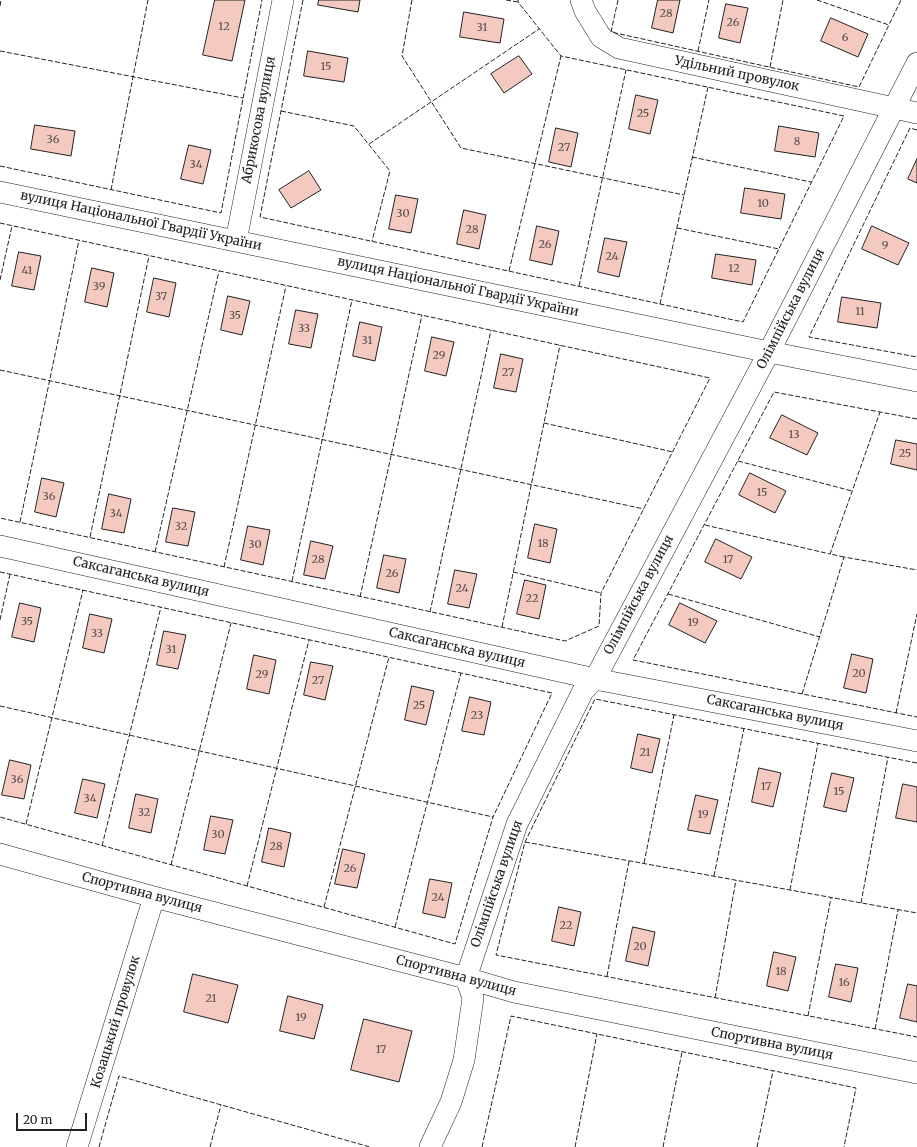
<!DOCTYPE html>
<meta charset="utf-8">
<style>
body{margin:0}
#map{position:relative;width:917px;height:1147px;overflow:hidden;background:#fff;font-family:Merriweather,serif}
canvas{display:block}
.scale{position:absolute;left:16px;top:1113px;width:71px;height:18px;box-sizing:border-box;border:2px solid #222;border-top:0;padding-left:5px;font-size:12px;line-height:14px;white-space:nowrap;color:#222;-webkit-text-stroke:3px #fff;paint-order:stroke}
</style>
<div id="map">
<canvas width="917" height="1147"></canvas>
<div class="scale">20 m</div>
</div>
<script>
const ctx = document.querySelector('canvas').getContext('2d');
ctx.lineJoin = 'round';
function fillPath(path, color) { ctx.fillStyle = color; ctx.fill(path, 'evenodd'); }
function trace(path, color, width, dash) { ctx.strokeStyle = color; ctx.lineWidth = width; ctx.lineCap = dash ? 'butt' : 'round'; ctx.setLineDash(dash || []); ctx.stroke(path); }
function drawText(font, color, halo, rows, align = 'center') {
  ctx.font = font + ' Merriweather,serif'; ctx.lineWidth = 3; ctx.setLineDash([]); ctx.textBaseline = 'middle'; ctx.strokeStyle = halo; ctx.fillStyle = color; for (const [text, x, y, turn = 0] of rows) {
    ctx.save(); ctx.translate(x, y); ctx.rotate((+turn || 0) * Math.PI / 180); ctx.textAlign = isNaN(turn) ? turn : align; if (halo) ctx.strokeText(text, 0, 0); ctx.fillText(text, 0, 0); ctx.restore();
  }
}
const building = new Path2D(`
 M 215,0 L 245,0 L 232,61 L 203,55 Z
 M 319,0 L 360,0 L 358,12 L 318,5 Z
 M 658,0 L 680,0 L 673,33 L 652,28 Z
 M 726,4 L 748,8 L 740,43 L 719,38 Z
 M 464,12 L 504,19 L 500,43 L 460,37 Z
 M 831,18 L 868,34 L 858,57 L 821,41 Z
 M 308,51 L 348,58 L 344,82 L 304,76 Z
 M 519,56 L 532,74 L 504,93 L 491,74 Z
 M 636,95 L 658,100 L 650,134 L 629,129 Z
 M 35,125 L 75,131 L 71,156 L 31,149 Z
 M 779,126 L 819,133 L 815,157 L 775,151 Z
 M 556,128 L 578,133 L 571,167 L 549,162 Z
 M 189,145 L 211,150 L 203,184 L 181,179 Z
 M 917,159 L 917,183 L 908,179 Z
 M 309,171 L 321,190 L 291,208 L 279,190 Z
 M 745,188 L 785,194 L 781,219 L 741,213 Z
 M 396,195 L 418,199 L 411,233 L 389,229 Z
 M 464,210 L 486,215 L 479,249 L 457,244 Z
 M 537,226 L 559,231 L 552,265 L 530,260 Z
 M 872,226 L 909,243 L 898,265 L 862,249 Z
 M 605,238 L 627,242 L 619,277 L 598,272 Z
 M 19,252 L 41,256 L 34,290 L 12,286 Z
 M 716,254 L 756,260 L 752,285 L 712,278 Z
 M 92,268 L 114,273 L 107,307 L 85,302 Z
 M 154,278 L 176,283 L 169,317 L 147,312 Z
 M 228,296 L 250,301 L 242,335 L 221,330 Z
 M 842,297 L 881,303 L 877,328 L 838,322 Z
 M 296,310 L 318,314 L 311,348 L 289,344 Z
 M 360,322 L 382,327 L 375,361 L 353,356 Z
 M 432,337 L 454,342 L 446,376 L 425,371 Z
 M 501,354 L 523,359 L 516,392 L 494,388 Z
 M 782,415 L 818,433 L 807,455 L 770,438 Z
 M 896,440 L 917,444 L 917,470 L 891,464 Z
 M 750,473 L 786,491 L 775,513 L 739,495 Z
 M 42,478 L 64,483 L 56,517 L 35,512 Z
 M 109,494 L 131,499 L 124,533 L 102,529 Z
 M 173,508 L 195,512 L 188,546 L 166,542 Z
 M 535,524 L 557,529 L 550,563 L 528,558 Z
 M 248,526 L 270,530 L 263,565 L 241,560 Z
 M 716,539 L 752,557 L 741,579 L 705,562 Z
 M 311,541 L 333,546 L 325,579 L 304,575 Z
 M 384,555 L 406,559 L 399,593 L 377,588 Z
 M 455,570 L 477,574 L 469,608 L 448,604 Z
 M 525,580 L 546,585 L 539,619 L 517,614 Z
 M 20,603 L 41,608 L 34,642 L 12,637 Z
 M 680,603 L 717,621 L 705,643 L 669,625 Z
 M 90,614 L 112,619 L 104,653 L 83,648 Z
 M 164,631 L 186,635 L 178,669 L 157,665 Z
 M 852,654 L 873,659 L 866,693 L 844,688 Z
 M 254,655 L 276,660 L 269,694 L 247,689 Z
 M 311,662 L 333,666 L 325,700 L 304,695 Z
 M 412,686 L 434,691 L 426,725 L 405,720 Z
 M 470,697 L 491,702 L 484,735 L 462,731 Z
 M 638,734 L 660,739 L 652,773 L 631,768 Z
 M 10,760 L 31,765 L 24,799 L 2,795 Z
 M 759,768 L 781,773 L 773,807 L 752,802 Z
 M 832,773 L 854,778 L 846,812 L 824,807 Z
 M 83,779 L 105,784 L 97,818 L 75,813 Z
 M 903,784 L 917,787 L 917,822 L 896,818 Z
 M 136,794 L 158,799 L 151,833 L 129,828 Z
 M 696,795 L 718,800 L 710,834 L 688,830 Z
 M 211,816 L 233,820 L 225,854 L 204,850 Z
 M 269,828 L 291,833 L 284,867 L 262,862 Z
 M 343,849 L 365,854 L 357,888 L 335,884 Z
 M 430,879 L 452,883 L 445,918 L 423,913 Z
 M 559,907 L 581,912 L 574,946 L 552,941 Z
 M 633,927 L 655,932 L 648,966 L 626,961 Z
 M 774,952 L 796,957 L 788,991 L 767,986 Z
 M 836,964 L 858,968 L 851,1002 L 829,997 Z
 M 193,974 L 238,985 L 228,1023 L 184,1012 Z
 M 908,984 L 917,986 L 917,1022 L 900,1018 Z
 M 288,996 L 323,1005 L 314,1039 L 280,1031 Z
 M 364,1019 L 412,1031 L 399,1082 L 351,1070 Z`);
const minor = new Path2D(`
 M 581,0 L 585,11 L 601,37 L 619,48 L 917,113
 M 0,192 L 769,352 L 917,381
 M 236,241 L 283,0
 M 0,546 L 595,679 L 917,741
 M 0,854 L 154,897 L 466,978 L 514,992 L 917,1073
 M 77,1147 L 154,897
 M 430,1147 L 451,1102 L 464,1060 L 473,998 L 466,978 L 517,824 L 583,691 L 595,679 L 769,352 L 917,63`);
const fence = new Path2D(`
 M 303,0 L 260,217 L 743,322 L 844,116 L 561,56 L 518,2 L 518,0
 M 412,0 L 402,56 L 461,148 L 684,195
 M 506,0 L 518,2
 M 618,0 L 611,32 L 859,87 L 901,0
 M 817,0 L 889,25
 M 0,6 L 1,0
 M 0,51 L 243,98
 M 698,51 L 709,0
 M 770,67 L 783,0
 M 281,111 L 354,126 L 390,171 L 372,241
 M 917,130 L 910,128 L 809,337 L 917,357
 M 369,144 L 539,29
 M 692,157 L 811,182
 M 0,166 L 221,213 L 262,0
 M 111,190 L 148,0
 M 0,223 L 710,378 L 601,593 L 599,626 L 565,641 L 0,518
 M 677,228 L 779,249
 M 509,271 L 561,56
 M 0,280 L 12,226
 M 579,286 L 626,70
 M 660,304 L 708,87
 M 0,370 L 644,509
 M 917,419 L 774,392 L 633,660 L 917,717
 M 544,423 L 673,452
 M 738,461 L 852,491
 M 20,522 L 79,240
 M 705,525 L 830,554
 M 90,537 L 149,256
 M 155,552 L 219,271
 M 844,557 L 830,554 L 880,412
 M 224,567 L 286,286
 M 0,572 L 552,693 L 493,817 L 455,944 L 0,817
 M 513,572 L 601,593
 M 292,581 L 352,300
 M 668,594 L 820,637
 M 360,597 L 422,315
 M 430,612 L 491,330
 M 0,620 L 10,574
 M 502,627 L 560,345
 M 802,694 L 844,557 L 917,570
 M 0,706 L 493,817
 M 896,713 L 917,614
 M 917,763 L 595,699 L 525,842 L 496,955 L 917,1037
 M 26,824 L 83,590
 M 525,842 L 917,913
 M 102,846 L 161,607
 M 644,863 L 674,715
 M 171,865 L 231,623
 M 714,876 L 744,728
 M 247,886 L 309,640
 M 790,890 L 818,743
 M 861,903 L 888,757
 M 324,907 L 389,657
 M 395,927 L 461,673
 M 607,976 L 629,861
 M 715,998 L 736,880
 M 808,1016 L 831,898
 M 875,1029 L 898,910
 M 99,1147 L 119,1076 L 370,1147
 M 210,1147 L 221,1105
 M 482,1147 L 511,1016 L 856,1088 L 844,1147
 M 575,1147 L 597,1034
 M 663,1147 L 682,1052
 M 757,1147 L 773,1071`);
const numberNames = [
 ["28",666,14],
 ["26",733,23],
 ["12",224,27],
 ["31",482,28],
 ["6",845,38],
 ["15",326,67],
 ["25",643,114],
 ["36",53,140],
 ["8",797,142],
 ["27",564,148],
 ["34",196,165],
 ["10",763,204],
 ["30",403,214],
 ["28",472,230],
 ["26",545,245],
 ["9",885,246],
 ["24",612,257],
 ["12",734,269],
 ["41",27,271],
 ["39",99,287],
 ["37",161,297],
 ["11",860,312],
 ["35",235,316],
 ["33",304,329],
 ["31",367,341],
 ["29",439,356],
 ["27",508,373],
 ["13",794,435],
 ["25",905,454],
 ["15",762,493],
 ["36",49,497],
 ["34",116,514],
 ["32",181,527],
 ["18",543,544],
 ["30",255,545],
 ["28",318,560],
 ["17",728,560],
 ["26",392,574],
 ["24",462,589],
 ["22",532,599],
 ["35",27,622],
 ["19",693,623],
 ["33",97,634],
 ["31",171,650],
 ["20",859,674],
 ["29",262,675],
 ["27",318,681],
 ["25",419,706],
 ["23",477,716],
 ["21",645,753],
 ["36",17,780],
 ["17",766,787],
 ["15",839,792],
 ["34",90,799],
 ["32",144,813],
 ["19",703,815],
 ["30",218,835],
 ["28",276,847],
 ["26",350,869],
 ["24",438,898],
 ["22",566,926],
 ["20",640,947],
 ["18",781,972],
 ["16",844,983],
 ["21",211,999],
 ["19",301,1018],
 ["17",381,1050]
];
const streetNames = [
 ["Удільний провулок",737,74,12],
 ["Абрикосова вулиця",259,120,-79],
 ["вулиця Національної Гвардії України",141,221,12],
 ["вулиця Національної Гвардії України",458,287,12],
 ["Олімпійська вулиця",791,309,-63],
 ["Саксаганська вулиця",141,577,13],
 ["Олімпійська вулиця",639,595,-62],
 ["Саксаганська вулиця",457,648,13],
 ["Саксаганська вулиця",775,713,11],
 ["Олімпійська вулиця",497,884,-71],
 ["Спортивна вулиця",142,893,15],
 ["Спортивна вулиця",456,976,15],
 ["Козацький провулок",116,1022,-73],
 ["Спортивна вулиця",772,1044,11]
];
fillPath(building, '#f3c9c0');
trace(building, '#222', 1);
trace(minor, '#222', 22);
trace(minor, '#fff', 21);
trace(fence, '#222', 1, [5, 2]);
drawText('11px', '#564c4a', null, numberNames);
drawText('13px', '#222', '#fff', streetNames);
</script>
